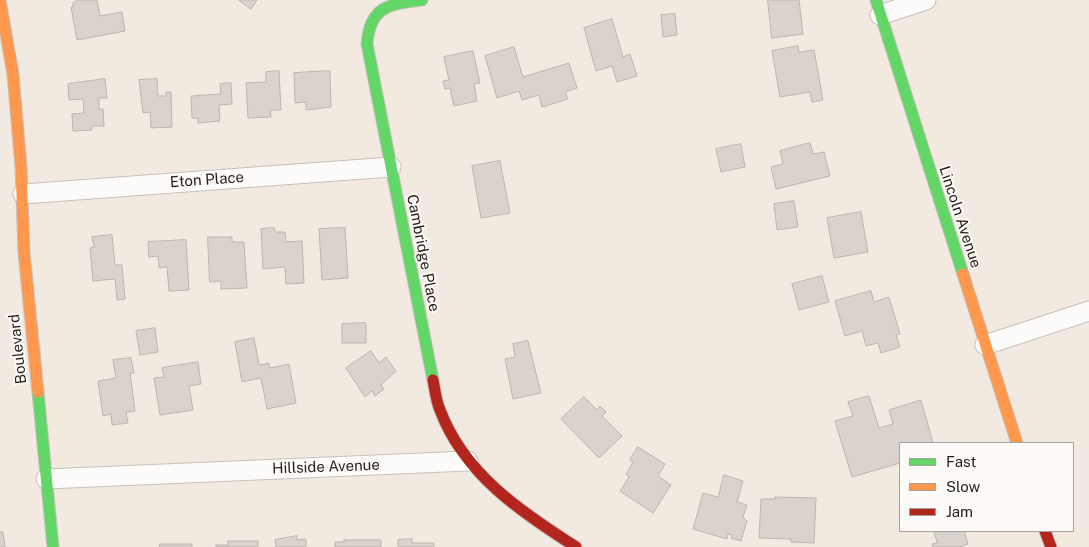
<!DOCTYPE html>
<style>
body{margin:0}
#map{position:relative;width:1089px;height:547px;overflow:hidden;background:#f2eae1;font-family:"Public Sans",sans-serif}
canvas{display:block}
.legend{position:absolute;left:899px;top:442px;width:175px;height:90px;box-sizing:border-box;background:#fdfaf7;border:1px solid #a5a29d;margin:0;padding:6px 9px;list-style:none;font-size:15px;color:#221d17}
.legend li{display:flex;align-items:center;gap:10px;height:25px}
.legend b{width:25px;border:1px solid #a5a29d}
</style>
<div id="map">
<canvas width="1089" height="547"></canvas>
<ul class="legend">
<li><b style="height:6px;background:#63d668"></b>Fast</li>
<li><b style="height:6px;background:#ff974d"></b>Slow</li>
<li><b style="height:6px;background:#b3261e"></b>Jam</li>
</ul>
</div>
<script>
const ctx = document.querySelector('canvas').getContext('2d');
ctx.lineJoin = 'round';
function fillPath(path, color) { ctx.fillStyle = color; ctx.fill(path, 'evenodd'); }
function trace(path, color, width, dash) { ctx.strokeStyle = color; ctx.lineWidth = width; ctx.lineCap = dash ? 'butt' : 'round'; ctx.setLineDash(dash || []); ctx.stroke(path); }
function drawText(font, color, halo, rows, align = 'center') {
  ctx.font = font + ' "Public Sans",sans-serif'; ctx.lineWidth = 4; ctx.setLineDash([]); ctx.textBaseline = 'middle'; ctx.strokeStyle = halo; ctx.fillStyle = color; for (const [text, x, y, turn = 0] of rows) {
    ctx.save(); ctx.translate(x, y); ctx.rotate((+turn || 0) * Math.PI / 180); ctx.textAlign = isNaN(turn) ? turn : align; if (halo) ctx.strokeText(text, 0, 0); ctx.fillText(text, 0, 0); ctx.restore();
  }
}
const building = new Path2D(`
 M 79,0 L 97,0 L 100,16 L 122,12 L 125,31 L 77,40 L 71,7 L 73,7 L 73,3 Z
 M 239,0 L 257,0 L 251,9 Z
 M 768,0 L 799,0 L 803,34 L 772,38 Z
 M 675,14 L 677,35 L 663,37 L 661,15 Z
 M 612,19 L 623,57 L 630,54 L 637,76 L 617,82 L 612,66 L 596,71 L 584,28 Z
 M 798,46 L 799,52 L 814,50 L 823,100 L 812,102 L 810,92 L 780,97 L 772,51 Z
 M 514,47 L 523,77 L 569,63 L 577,88 L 565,92 L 568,99 L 542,107 L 539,95 L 522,100 L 519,91 L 497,98 L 485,56 Z
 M 473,51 L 480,83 L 474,84 L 477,101 L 454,106 L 450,88 L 445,89 L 443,81 L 449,80 L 444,57 Z
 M 279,71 L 281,110 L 270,110 L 271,117 L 248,118 L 246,83 L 266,82 L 266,72 Z
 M 330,71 L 331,107 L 306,110 L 306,102 L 295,103 L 294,73 Z
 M 105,79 L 107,98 L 99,98 L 99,109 L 103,109 L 104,126 L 92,126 L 92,130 L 73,131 L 72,114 L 84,113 L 83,99 L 69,100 L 68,84 Z
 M 157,79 L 158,96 L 166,96 L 166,92 L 171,92 L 172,127 L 151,128 L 150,112 L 143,113 L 139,80 Z
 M 231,83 L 232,104 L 219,105 L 220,121 L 198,123 L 198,118 L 192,118 L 191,96 L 221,94 L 220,84 Z
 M 810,143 L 813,154 L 824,152 L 830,176 L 776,189 L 771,167 L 783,164 L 780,151 Z
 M 741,144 L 745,167 L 721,172 L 716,149 Z
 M 500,161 L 510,213 L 481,218 L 472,166 Z
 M 794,201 L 798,227 L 777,230 L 774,204 Z
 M 861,212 L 868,252 L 834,258 L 827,218 Z
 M 274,228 L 275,232 L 285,232 L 286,242 L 302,241 L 304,283 L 286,284 L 285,267 L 263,269 L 261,229 Z
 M 345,228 L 348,278 L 322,280 L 319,229 Z
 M 112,235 L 115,265 L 122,265 L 125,299 L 117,300 L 115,279 L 93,281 L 90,248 L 94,247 L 92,237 Z
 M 208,237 L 232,237 L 232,242 L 244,242 L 247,288 L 221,289 L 221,281 L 210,282 Z
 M 186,240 L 189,290 L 169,291 L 167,267 L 159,268 L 158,256 L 149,257 L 148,242 Z
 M 822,276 L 829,302 L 799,310 L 792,284 Z
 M 871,291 L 874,302 L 889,297 L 900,334 L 896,335 L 900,347 L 881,353 L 878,343 L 866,346 L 862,331 L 845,336 L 835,301 Z
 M 366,323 L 366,343 L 342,343 L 342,324 Z
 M 155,328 L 158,352 L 140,355 L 136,331 Z
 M 254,338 L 259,365 L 269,363 L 270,368 L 289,364 L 296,403 L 267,409 L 261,378 L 242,382 L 235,342 Z
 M 528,341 L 541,393 L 513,399 L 505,359 L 515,357 L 513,344 Z
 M 371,351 L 379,363 L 386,357 L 396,371 L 381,385 L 384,389 L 375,396 L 372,391 L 365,397 L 346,368 Z
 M 131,358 L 134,373 L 130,373 L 135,411 L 126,412 L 128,423 L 112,425 L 111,414 L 103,416 L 98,381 L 116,378 L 113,360 Z
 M 198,362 L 201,384 L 189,386 L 193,410 L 160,415 L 154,378 L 164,377 L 162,368 Z
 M 869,396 L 879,428 L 893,424 L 889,410 L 921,400 L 933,443 L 900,443 L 900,463 L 852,477 L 835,421 L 853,416 L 848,402 Z
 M 584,397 L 597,410 L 600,406 L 606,412 L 602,416 L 622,436 L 599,458 L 561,419 Z
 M 638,447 L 665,464 L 658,476 L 671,485 L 653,513 L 620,491 L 629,477 L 626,474 L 633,462 L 630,460 Z
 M 724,475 L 743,481 L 737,502 L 747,505 L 743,517 L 747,521 L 741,541 L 731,538 L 732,535 L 728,534 L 727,539 L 693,529 L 703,493 L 718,497 Z
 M 775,497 L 816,498 L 814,543 L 791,542 L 791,539 L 759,538 L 761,499 L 775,499 Z
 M 934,531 L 964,531 L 968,544 L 959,547 L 933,547 L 932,544 L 937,543 Z
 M 0,532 L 3,532 L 5,547 L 0,547 Z
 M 297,536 L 297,540 L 306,539 L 306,547 L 276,547 L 275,540 Z
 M 412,539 L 412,543 L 434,543 L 434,547 L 398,547 L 398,540 Z
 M 344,540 L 381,540 L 381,547 L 335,547 L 335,542 L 344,542 Z
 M 228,541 L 258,541 L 258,547 L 216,547 L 216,545 L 228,545 Z
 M 160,544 L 192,544 L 192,547 L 160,547 Z`);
const street = new Path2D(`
 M 880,15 L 926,0
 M 23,194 L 391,167
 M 985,345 L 1089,311
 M 46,479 L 468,461`);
const fast = new Path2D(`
 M 422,0 C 389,4 370,6 367,44 L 433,380
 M 876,0 L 963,274
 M 38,392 L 53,547`);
const slow = new Path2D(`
 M 0,0 L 13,74 L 21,167 L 24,252 L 38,392
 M 963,274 L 1017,443`);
const jam = new Path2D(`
 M 433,380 C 435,390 436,401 440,410 C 464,474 521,512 576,547
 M 1045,531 L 1051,547`);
const streetNames = [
 ["Eton Place",207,180,-4],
 ["Lincoln Avenue",960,217,72],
 ["Cambridge Place",423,253,79],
 ["Boulevard",18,349,-96],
 ["Hillside Avenue",326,467,-2]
];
fillPath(building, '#dad2cd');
trace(building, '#bbb4ae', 1);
trace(street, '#c7c0b9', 21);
trace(fast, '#c7c0b9', 13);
trace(slow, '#c7c0b9', 13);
trace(jam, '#c7c0b9', 13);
trace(street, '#fdfcfa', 19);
trace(fast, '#63d668', 11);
trace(slow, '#ff974d', 11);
trace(jam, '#b3261e', 11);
drawText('15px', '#221d17', '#fdfaf7', streetNames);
</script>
